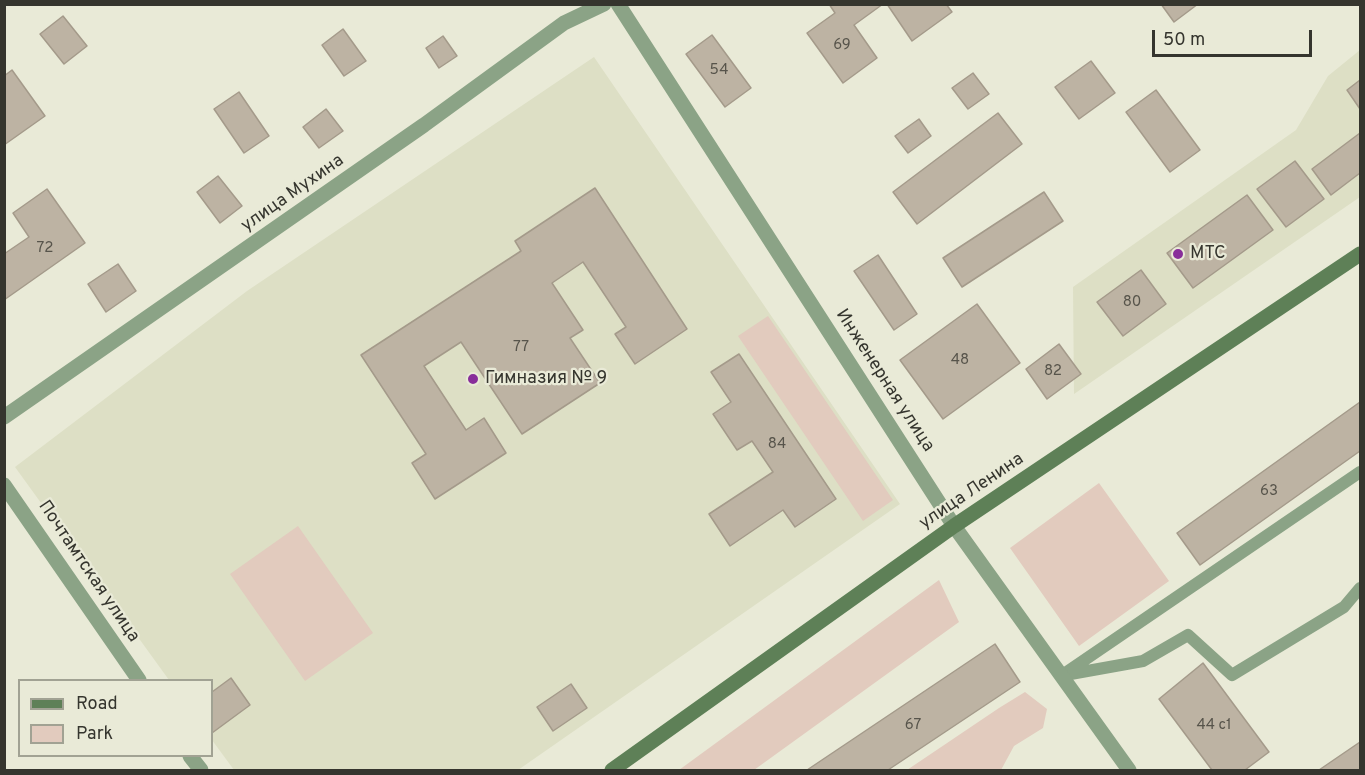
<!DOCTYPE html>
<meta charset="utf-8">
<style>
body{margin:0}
#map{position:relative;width:1365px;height:775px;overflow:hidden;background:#e9ead7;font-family:Overpass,sans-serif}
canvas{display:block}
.frame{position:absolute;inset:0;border:6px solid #35352e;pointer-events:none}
.legend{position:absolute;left:18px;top:679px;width:195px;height:78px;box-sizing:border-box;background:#e9ead7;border:2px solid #a1a293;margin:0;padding:8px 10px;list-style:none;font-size:18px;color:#35352e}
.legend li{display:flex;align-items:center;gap:12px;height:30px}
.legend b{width:30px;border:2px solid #a1a293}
.scale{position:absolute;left:1152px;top:30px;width:160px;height:27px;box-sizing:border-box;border:3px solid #35352e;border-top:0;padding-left:8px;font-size:18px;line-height:21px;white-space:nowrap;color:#35352e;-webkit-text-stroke:4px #e9ead7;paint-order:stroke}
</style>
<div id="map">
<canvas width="1365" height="775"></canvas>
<div class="frame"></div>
<ul class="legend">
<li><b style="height:8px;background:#5e8057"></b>Road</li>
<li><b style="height:16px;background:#e2cbbe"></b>Park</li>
</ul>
<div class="scale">50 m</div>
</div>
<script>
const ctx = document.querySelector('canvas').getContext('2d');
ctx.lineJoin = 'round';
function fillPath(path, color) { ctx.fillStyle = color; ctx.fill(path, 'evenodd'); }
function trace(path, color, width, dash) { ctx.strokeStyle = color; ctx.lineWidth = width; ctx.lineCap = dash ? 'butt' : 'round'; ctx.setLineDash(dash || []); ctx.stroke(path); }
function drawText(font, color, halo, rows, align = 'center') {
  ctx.font = font + ' Overpass,sans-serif'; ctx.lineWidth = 4.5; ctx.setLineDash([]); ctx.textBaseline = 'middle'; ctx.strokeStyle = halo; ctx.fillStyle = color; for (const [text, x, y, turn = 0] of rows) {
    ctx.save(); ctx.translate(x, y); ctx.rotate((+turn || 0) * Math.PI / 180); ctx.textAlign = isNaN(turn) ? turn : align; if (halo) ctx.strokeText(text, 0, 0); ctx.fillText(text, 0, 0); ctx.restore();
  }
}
const built = new Path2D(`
 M 1360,50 L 1360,197 L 1074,394 L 1073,287 L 1296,130 L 1328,76 Z
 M 594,57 L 900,504 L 518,770 L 234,770 L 212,740 L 212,680 L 169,680 L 15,467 L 247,291 Z`);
const green = new Path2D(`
 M 768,316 L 893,500 L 863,521 L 738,336 Z
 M 1099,483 L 1169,581 L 1079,646 L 1010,548 Z
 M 298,526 L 373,633 L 305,681 L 230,574 Z
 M 939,580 L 959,622 L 754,770 L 679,770 Z
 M 1025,692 L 1047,709 L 1043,728 L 1014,746 L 1001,770 L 907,770 L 999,708 Z`);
const building = new Path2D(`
 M 829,4 L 883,4 L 854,25 L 877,58 L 843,83 L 807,33 L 835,13 Z
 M 887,4 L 946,4 L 952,12 L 912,41 Z
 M 1161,4 L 1198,4 L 1174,22 Z
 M 63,16 L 87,46 L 64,64 L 40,34 Z
 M 343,29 L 366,61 L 344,76 L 322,45 Z
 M 712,35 L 751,88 L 725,107 L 686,54 Z
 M 443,36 L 457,56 L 439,68 L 426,48 Z
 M 1091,61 L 1115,93 L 1079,119 L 1055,87 Z
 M 12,70 L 45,116 L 4,145 L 4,76 Z
 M 973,73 L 989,94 L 968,109 L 952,88 Z
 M 1360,80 L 1360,109 L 1347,90 Z
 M 1156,90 L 1200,150 L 1170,172 L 1126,112 Z
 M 239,92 L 269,136 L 244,153 L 214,109 Z
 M 326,109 L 343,131 L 319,148 L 303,127 Z
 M 998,113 L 1022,144 L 917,224 L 893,192 Z
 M 919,119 L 931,136 L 908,153 L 895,136 Z
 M 1360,133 L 1360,173 L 1331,195 L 1312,169 Z
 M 1295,161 L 1324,199 L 1286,227 L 1257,189 Z
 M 218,176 L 242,206 L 220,223 L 197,192 Z
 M 595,188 L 687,329 L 635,364 L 615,334 L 626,327 L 583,262 L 552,283 L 583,330 L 570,338 L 600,383 L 522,434 L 461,342 L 424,366 L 466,430 L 484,418 L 506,453 L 435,499 L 412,463 L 426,454 L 361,355 L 521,251 L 515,241 Z
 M 47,189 L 85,243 L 4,300 L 4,254 L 29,237 L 13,213 Z
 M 1044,192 L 1063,221 L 962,287 L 943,258 Z
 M 1247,195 L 1273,230 L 1193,288 L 1167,253 Z
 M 878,255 L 917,314 L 894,330 L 854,271 Z
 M 118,264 L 136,291 L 106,312 L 88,284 Z
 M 1141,270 L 1166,304 L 1123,336 L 1097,302 Z
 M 977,304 L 1020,363 L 943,419 L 900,360 Z
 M 1059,344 L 1081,374 L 1047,399 L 1026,369 Z
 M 739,354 L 836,499 L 795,527 L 783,510 L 730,546 L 709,514 L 773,472 L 752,441 L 737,450 L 713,414 L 731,402 L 711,372 Z
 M 1360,402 L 1360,451 L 1200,565 L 1177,533 Z
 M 995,644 L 1020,682 L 888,770 L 807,770 Z
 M 1203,663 L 1269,752 L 1245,770 L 1212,770 L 1159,699 Z
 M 231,678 L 250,705 L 212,733 L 212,692 Z
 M 571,684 L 587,708 L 553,731 L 537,707 Z
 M 1360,742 L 1360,770 L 1319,770 Z`);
const lane = new Path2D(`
 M 1065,675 L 1143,661 L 1188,635 L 1232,675 L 1344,607 L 1360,588
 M 1061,676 L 1360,472`);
const street = new Path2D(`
 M 618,4 L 954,526 L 1129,770
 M 4,417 L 424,125 L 564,23 L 604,4
 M 4,485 L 139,680
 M 190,756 L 201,770`);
const secondary = new Path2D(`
 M 612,770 L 954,526 L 1360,254`);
const markers = [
 [1178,254,6,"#882e9a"],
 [473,379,6,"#882e9a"]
];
const numberNames = [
 ["69",842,46],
 ["54",719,71],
 ["72",45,249],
 ["80",1132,303],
 ["77",521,348],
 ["48",960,361],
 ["82",1053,372],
 ["84",777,445],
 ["63",1269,492],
 ["67",913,726],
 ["44 с1",1214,726]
];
const streetNames = [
 ["улица Мухина",293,194,-35],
 ["Инженерная улица",884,381,57],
 ["улица Ленина",972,492,-34],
 ["Почтамтская улица",88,572,56]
];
const poiNames = [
 ["МТС",1190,254],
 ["Гимназия № 9",485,379]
];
fillPath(built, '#dddfc5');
fillPath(green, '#e2cbbe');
fillPath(building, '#bdb3a3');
trace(building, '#a49a8a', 1.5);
trace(lane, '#8ba386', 12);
trace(street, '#8ba386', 15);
trace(secondary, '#5e8057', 15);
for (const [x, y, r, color] of markers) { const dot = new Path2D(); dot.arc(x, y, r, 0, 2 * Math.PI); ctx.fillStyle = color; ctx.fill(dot); trace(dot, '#e9ead7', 2); }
drawText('15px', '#57544b', null, numberNames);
drawText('18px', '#35352e', '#e9ead7', streetNames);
drawText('18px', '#35352e', '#e9ead7', poiNames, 'left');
</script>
